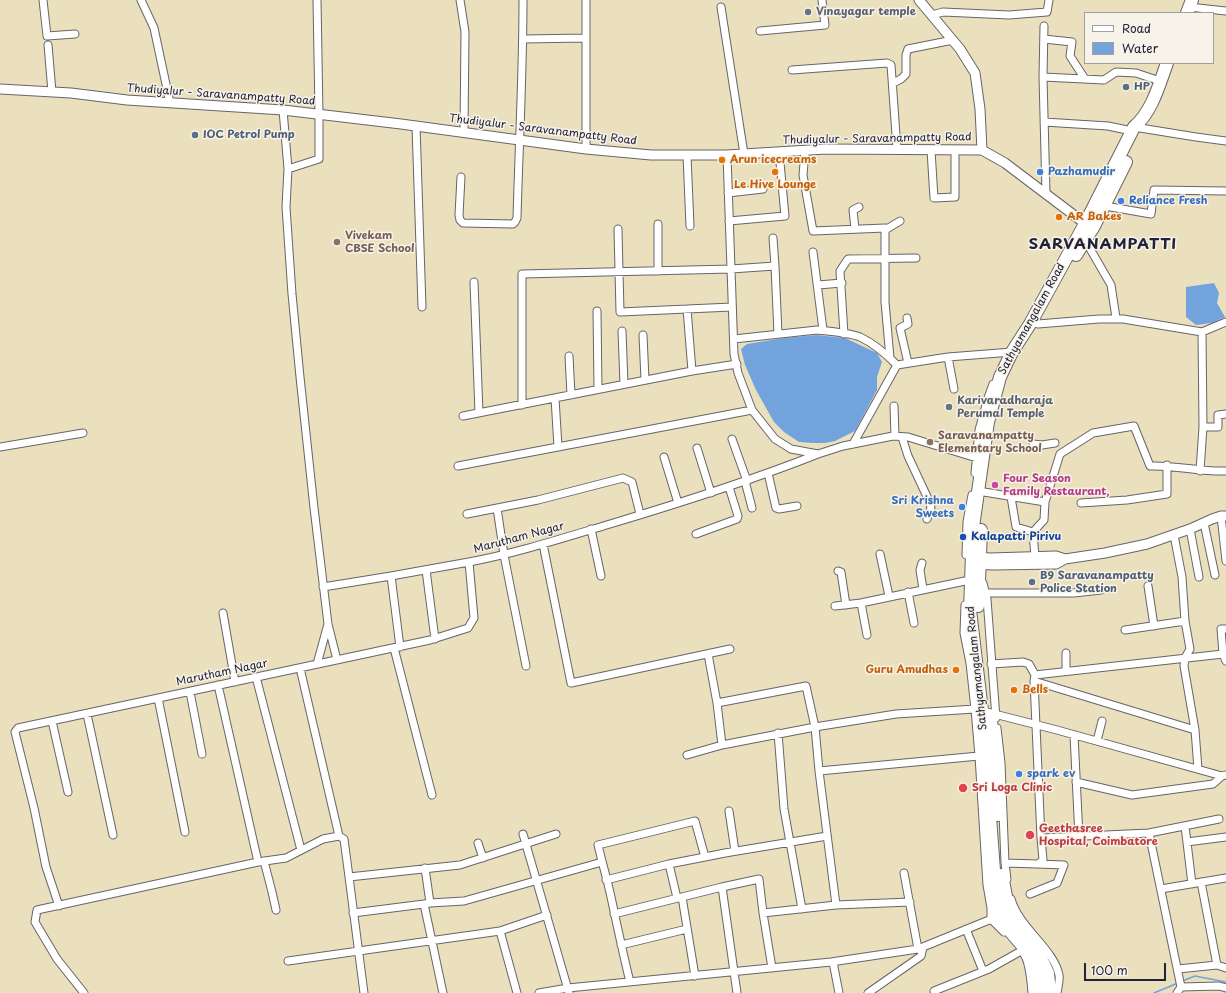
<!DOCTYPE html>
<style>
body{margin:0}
#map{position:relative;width:1226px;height:993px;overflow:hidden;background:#eae0bd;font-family:"Playpen Sans",sans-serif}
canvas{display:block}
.legend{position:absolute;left:1084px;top:12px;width:130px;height:52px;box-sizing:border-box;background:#f7f3e8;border:1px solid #a29fa3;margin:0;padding:5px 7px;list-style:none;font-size:12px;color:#22223b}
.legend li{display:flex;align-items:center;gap:8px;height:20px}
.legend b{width:20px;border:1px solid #a29fa3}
.scale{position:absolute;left:1084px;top:963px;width:82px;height:18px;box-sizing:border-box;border:2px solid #22223b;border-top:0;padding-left:5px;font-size:12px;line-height:14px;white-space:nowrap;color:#22223b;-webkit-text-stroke:3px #f7f3e8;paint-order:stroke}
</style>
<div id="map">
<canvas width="1226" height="993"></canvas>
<ul class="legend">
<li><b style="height:5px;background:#fff"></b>Road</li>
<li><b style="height:11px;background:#73a3dd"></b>Water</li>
</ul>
<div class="scale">100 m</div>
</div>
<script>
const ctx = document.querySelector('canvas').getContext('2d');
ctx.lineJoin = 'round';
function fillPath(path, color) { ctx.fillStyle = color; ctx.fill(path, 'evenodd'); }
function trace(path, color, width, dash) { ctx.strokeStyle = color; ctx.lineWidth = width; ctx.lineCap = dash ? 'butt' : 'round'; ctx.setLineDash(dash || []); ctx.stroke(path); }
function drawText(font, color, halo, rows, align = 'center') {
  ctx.font = font + ' "Playpen Sans",sans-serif'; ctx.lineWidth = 3; ctx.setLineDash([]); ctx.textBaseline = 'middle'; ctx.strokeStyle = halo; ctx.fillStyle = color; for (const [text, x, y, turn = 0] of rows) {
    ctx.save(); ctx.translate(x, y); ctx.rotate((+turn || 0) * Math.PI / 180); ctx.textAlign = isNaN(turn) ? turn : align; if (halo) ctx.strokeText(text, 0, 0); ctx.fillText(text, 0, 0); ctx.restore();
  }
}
const water = new Path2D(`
 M 1214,283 L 1219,293 L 1217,303 L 1225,317 L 1212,323 L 1196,325 L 1186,317 L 1186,287 Z
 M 817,335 L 845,338 L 877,353 L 882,362 L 877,377 L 877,390 L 855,431 L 835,441 L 825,443 L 813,443 L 799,442 L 784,432 L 774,422 L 756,390 L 745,365 L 741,349 L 747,344 L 784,338 Z`);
const stream = new Path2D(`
 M 1182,981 L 1195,976 L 1226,982
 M 1154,993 L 1178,983`);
const street = new Path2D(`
 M 43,0 L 47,36 L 75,34
 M 141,0 L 154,28 L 170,103
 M 317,0 L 319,114 L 319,159 L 288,169 L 286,207 L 292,294 L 300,377 L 314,508 L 328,624 L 337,660
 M 460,0 L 465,32 L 464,132
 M 586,0 L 586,149
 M 721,7 L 744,154
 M 1189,7 L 1226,11
 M 932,15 L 943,12 L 1009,15 L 1047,12 L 1049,0
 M 1044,26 L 1043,77 L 1046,193
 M 760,31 L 825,25 L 822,0
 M 523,39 L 586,38
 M 1044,39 L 1072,42 L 1070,56 L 1085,79
 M 48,45 L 52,92
 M 792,70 L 887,63 L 891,65 L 897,149
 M 1043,77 L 1104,80 L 1116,72 L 1136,73 L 1160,81
 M 893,83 L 901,79 L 906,74 L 906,55 L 908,49 L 953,40
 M 283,110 L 288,169
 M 1044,122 L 1108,126 L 1132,131
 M 416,126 L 422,307
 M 1134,127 L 1196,137 L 1226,141
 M 931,150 L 934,198 L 955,197 L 955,150
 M 805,151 L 803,175 L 813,231 L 885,228 L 885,302 L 890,358
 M 687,155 L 690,226
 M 727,155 L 734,354 L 738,373 L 752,410 L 775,439 L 791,449 L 818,454 L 843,446 L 893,436 L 908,437 L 980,459
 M 461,177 L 459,215 L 460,220 L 463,223 L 513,224 L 515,222 L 517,218 C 519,145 523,73 523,0
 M 728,193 L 763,189
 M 1105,206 L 1151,214 L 1154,190 L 1226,191
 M 729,221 L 785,216 L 779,152
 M 658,224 L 658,271
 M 618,229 L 620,312 L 732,307
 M 855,229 L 853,210 L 859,207
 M 885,230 L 900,221
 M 773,238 L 775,266
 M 1085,240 L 1111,285 L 1116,318
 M 813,252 L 823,330
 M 474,282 L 479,413
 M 818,285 L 842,283
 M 687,309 L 692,371
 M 597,311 L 598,389
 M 907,318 L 908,324 L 900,328 L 908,363
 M 1038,324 L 1099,319 L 1123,319 L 1202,332 L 1226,322
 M 622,331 L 624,384
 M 844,334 L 840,271 L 848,259 L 916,258
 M 643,335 L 645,380
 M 734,339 L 817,330 C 828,331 850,333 860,337 C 873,343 887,355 897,365 L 948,357 L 1012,352
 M 569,356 L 571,395
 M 948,357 L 954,389
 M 555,398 L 558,447
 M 522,405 L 522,274 L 731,269 L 775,266 L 778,334
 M 894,406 L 895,436
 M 463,416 L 692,371 L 737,364
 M 1203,427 L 1218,427 L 1218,415 L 1226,414
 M 902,437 L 908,456 L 930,503 L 931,508 L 927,519
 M 732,439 L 747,481
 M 853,444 L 897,365
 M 1033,444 L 1042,445 L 1055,443
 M 0,447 L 83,433
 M 697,448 L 711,493
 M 664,457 L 678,503
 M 458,466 L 752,410
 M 1200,471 L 1203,427 L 1202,332
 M 768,473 L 776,508 L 779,509 L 797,506
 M 975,473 L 979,430 L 988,398 L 993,384
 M 745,481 L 752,508
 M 984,492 L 1045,502 L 1060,454 L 1093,433 L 1134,426 L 1150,466 C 1176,465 1200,472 1226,471
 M 1011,497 L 1016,527 L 1033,532
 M 1081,503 L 1127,500 L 1167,494 L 1167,465
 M 497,508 L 504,555 L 526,666
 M 467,514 L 538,500 L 623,478 L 632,482 L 640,514
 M 1221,516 L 1226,561
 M 1204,523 L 1215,575
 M 591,529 L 601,576
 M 1190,529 L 1199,577
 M 696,534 L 737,519 L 738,516 L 729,487
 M 1174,535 L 1182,577 L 1185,621 L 1190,649 L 1185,658 L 1184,666 L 1195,730 L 1198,769
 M 543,544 L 571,683 L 730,649
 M 880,554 L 889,596
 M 966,555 L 967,522 L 972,495
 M 1035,557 L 1033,532 L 1044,520 L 1045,502
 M 922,563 L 920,570 L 923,589
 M 426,570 L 435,639
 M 838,571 L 841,572 L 846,605
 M 983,583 L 987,599 L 996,718
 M 1148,586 L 1154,626
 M 323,587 L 391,576
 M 908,592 L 914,623
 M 985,593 L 1074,593 L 1101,590
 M 861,603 L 867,635
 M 965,605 L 964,633 L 970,663 L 975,709 L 979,756 L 987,885 L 991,908 L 991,919 L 1004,932
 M 835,606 L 861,603 L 965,581
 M 223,613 L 235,682
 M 1125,630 L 1185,621
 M 400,647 L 391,576 L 469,562
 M 394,648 L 432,795
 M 1066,653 L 1066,671
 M 708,654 L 717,703
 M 1223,654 L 1221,629 L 1226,629
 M 317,664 L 328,624
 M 991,664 L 1023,662 L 1029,664 L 1035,675 L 1034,681 L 1195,730
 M 300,668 L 339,836 L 344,839 L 349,877 L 460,865 L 556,834
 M 1035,675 L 1223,654 L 1226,661
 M 256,677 L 301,850
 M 1034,681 L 1041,838 L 1149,833 L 1181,987 L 1177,993
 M 218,685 L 258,862 L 286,858 L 323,839 L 339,836
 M 190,692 L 202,754
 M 158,698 L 185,832
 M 87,714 L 113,835
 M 52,721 L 68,792
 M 997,728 L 1001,763 L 1005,863 L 1007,879
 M 778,733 L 784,809 L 802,909
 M 1074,735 L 1079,837
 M 1097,741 L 1102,721
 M 687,755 L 722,745 L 815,727 L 806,686 L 717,703 L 722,745
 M 819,771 L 979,756
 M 1076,782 L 1132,795 L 1213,784 L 1222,776
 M 729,811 L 735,851
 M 1185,826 L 1192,884
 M 1149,833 L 1219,819
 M 523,834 L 569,993
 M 1187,842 L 1226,837
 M 478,843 L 483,858
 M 705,857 L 725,853 L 827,836
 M 264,861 L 272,892 L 276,910
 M 1005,863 L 1038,864 L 1043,860 L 1041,838
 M 669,864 L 677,898
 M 425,868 L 430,903 L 464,901 L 602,862
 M 904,873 L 918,949
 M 349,877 L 364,993
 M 606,880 L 669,864 L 705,857 L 695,821 L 598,845 C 602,862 607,879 611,897 C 617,925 623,954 630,982
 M 1201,882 L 1217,965
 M 722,887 L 737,993
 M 1161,889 L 1226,878
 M 1030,894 L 1057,883 L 1064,865 L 1038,864
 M 682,897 L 695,976
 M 1011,899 C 1019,928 1054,949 1059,975 C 1060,980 1058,987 1057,993
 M 430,903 L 424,904 L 443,993
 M 836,905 L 910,902
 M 59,906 L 46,867 L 34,808 L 15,732 L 18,728 L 430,640 L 468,628 L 474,618 L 469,562 C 517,553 563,538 610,524 C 680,503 750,481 818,454
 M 353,913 L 424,904
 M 763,913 L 836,905 L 819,771 L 815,727 L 896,714 L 975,709 L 1057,730 L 1222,776 L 1226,775
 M 614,914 L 722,887 L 759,879 L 763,913 L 772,968
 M 966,929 L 983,971
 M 621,945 L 687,929
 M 1023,953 C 1030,961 1031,982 1032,993
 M 288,961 L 500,931
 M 833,962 L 839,993
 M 1178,969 L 1217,965 L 1226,968
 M 1181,987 L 1219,986 L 1226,988
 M 934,991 L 989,969 L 1021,951
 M 84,993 L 57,959 L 35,922 L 37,910 L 258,862
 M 517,993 L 500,931 L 547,915
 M 539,993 L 568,988 L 831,962 L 918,949 L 994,918
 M 868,993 L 921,956 L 923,947`);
const secondary = new Path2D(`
 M 919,0 L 960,49 L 975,73 L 980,109 L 982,150
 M 0,89 L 71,93 L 127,100 L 283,110 L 401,124 L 586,149 L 651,155 L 727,155 L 826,149 L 982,150 L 1005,163 L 1079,219 L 1091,224
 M 975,557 L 990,558 L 1056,556 L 1065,559
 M 975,564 L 993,565 L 1056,564 L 1065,559 L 1105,553 L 1147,544 L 1190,529 L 1212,519 L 1221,516 L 1226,516`);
const highway = new Path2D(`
 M 1187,13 L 1192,0
 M 1076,255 L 1094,226 L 1126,162
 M 978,606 L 981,530
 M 991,720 L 998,815
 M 1002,875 L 1009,912 L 1042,960 L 1048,973 L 1050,993
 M 1040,993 L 1038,972 L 1034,960 L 1027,951 L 1002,922 L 996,897 L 982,711 L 970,610 L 973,527 L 988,422 L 1000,377 L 1012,352 L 1030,324 L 1086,222 L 1134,127 C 1152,112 1159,85 1167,63`);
const markers = [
 [808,12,4,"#6b7280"],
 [1126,87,4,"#5c6f8a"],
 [195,135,4,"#5c6f8a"],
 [722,160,4,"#e8710a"],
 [775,172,4,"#e8710a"],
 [1040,172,4,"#3f7fe0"],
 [1121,201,4,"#3f7fe0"],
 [1059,217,4,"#e8710a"],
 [337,242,4,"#8d6e63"],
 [949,407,4,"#6b7280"],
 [930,442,4,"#8d6e63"],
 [995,485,4,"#d1479c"],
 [962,507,4,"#3f7fe0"],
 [963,537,4,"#1a4fb4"],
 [1032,582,4,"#5c6f8a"],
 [956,670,4,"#e8710a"],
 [1014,690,4,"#e8710a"],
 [1019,774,4,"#3f7fe0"],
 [963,788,5,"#e0444e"],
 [1030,835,5,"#e0444e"]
];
const worshipNames = [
 ["Vinayagar temple",816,12],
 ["Karivaradharaja",957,401],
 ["Perumal Temple",957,414]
];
const serviceNames = [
 ["HP",1134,87],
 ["IOC Petrol Pump",203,135],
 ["B9 Saravanampatty",1040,576],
 ["Police Station",1040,589]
];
const streetNames = [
 ["Thudiyalur - Saravanampatty Road",221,95,4],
 ["Thudiyalur - Saravanampatty Road",543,130,7],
 ["Thudiyalur - Saravanampatty Road",877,139,-1],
 ["Sathyamangalam Road",1032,319,-61],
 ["Marutham Nagar",519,538,-15],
 ["Sathyamangalam Road",977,668,-96],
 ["Marutham Nagar",222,673,-12]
];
const foodNames = [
 ["Arun icecreams",730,160],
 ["Le Hive Lounge",775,185,"center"],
 ["AR Bakes",1067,217],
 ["Guru Amudhas",948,670,"right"],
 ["Bells",1022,690]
];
const shopNames = [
 ["Pazhamudir",1048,172],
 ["Reliance Fresh",1129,201],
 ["Sri Krishna",954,501,"right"],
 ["Sweets",954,514,"right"],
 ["spark ev",1027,774]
];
const educationNames = [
 ["Vivekam",345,236],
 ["CBSE School",345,249],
 ["Saravanampatty",938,436],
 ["Elementary School",938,449]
];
const hotelNames = [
 ["Four Season",1003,479],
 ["Family Restaurant,",1003,492]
];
const transitNames = [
 ["Kalapatti Pirivu",971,537]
];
const healthNames = [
 ["Sri Loga Clinic",972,788],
 ["Geethasree",1039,829],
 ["Hospital, Coimbatore",1039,842]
];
const districtNames = [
 ["SARVANAMPATTI",1103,245]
];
fillPath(water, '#73a3dd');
trace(stream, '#73a3dd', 1.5);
trace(street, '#686468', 9);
trace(secondary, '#686468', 11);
trace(highway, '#686468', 14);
trace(street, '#fff', 7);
trace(secondary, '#fff', 9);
trace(highway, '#fff', 12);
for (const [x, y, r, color] of markers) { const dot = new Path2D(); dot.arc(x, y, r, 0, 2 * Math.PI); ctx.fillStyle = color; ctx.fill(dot); trace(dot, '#f7f3e8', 1.5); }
drawText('bold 11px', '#5b616d', '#f7f3e8', worshipNames, 'left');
drawText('bold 11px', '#4e5e75', '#f7f3e8', serviceNames, 'left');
drawText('11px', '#22223b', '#f7f3e8', streetNames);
drawText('bold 11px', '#c56008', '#f7f3e8', foodNames, 'left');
drawText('bold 11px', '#366cbe', '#f7f3e8', shopNames, 'left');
drawText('bold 11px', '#785e54', '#f7f3e8', educationNames, 'left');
drawText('bold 11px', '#b23c85', '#f7f3e8', hotelNames, 'left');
drawText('bold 11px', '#164399', '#f7f3e8', transitNames, 'left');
drawText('bold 11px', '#be3a42', '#f7f3e8', healthNames, 'left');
ctx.letterSpacing = '1px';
drawText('bold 15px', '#22223b', '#f7f3e8', districtNames);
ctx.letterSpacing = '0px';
</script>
